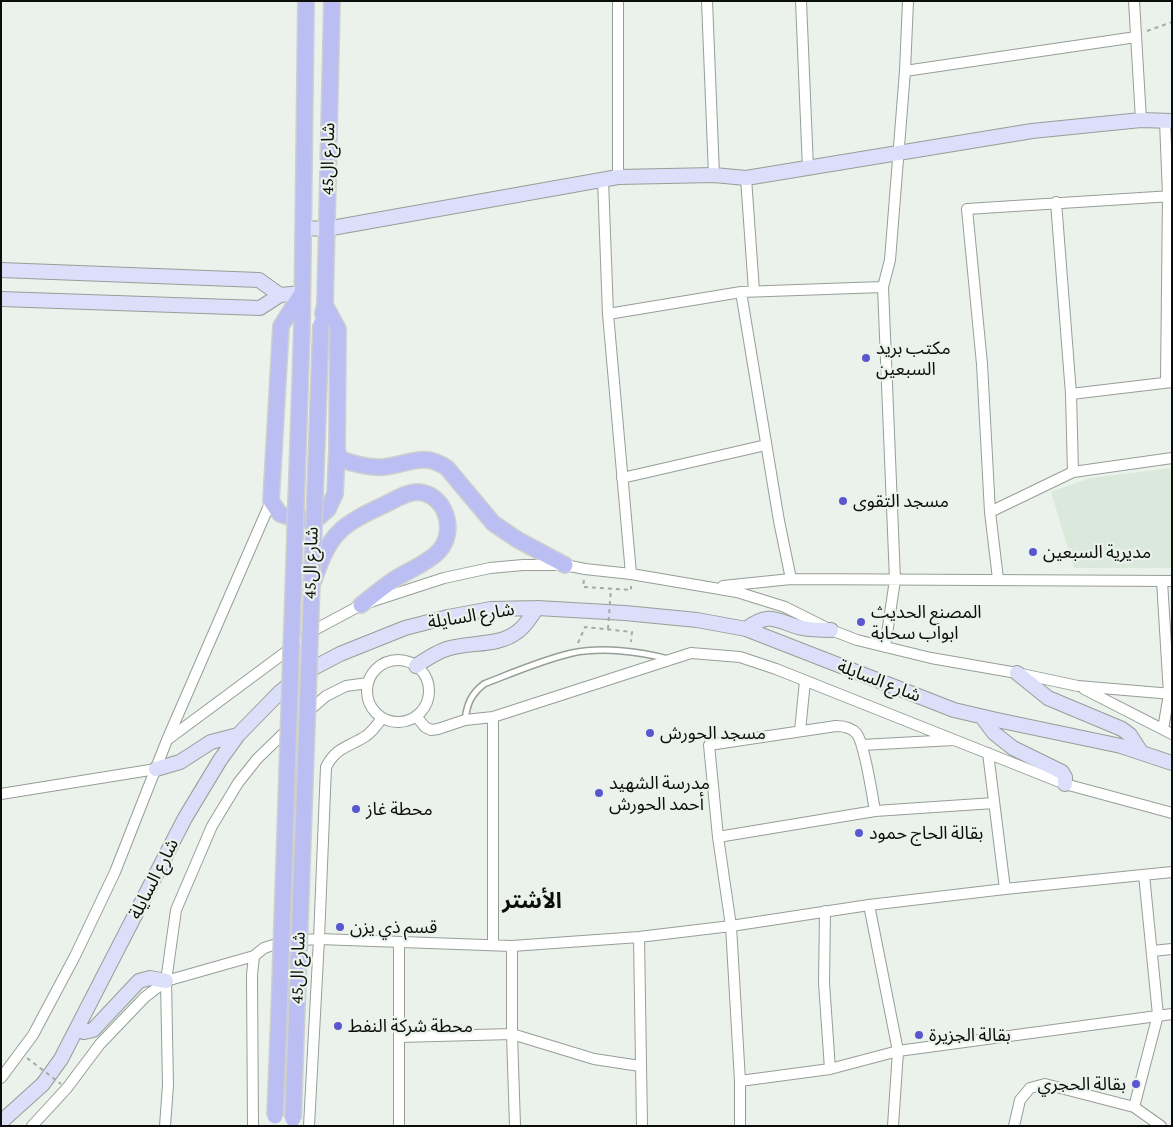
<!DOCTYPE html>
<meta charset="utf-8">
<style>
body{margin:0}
#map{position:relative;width:1173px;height:1127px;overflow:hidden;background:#eaf2eb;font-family:"Crimson Pro",serif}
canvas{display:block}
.frame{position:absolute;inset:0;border:2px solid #0c0e0c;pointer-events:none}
</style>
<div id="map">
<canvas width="1173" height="1127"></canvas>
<div class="frame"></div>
</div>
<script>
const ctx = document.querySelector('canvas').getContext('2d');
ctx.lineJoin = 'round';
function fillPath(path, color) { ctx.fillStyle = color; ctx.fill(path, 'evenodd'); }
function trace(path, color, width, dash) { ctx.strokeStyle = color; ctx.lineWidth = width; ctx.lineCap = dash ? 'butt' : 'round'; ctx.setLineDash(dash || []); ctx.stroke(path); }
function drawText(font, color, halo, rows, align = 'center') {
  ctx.font = font + ' "Crimson Pro","Noto Sans Arabic",serif'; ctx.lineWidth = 4.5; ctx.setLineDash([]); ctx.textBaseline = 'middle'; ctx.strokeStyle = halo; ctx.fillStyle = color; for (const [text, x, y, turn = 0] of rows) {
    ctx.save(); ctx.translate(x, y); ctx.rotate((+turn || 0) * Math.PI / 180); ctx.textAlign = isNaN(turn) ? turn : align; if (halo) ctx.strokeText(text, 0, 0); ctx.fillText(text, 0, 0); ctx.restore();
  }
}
const built = new Path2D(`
 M 1172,468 L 1172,568 L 1074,568 L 1051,492 L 1090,478 Z`);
const path = new Path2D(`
 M 1147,31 L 1172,22
 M 584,580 L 583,587 L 631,590 L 631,586
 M 578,643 L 585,627 L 632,632 L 631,642`);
const lane = new Path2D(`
 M 465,720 C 467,704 471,694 484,684 C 512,673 542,660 572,653 C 602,647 638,651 668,659`);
const street = new Path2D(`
 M 707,1 L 714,175
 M 801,1 L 808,169
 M 1134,1 L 1141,120
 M 905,71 L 1136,37
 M 1165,121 L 1168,195 L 1166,382
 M 618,177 L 618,1
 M 746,178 L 754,291
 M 603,180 L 608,314 L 631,574
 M 1056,202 L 1071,394 L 1073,472
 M 741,292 L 779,521 L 791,579
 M 608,314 L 741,292 L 883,287
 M 1071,394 L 1172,382
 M 622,478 L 766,445
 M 990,512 L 1073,472 L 1172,458
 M 998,579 L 990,512 L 982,364 L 967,209 L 1172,196
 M 1162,581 L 1169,694 L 1163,729
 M 723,586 L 791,579 L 1172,581
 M 885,647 L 895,580 L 883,287 L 890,260 L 905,71 L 908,1
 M367 691a31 31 0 1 1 62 0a31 31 0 1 1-62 0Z
 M 1084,689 L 1172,734
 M 416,716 L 425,727 L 431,730 L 438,729 L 465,720 L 493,717 L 691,653 L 740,657 L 776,669 L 1065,784 L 1172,813
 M 800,731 L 805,681
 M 167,740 L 318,628 L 361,605 L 444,578 L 490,568 L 523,565 L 565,565 L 585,569 L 631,574 L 737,592 L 785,607 L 831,630 L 857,640 L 931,658 L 1017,673 L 1078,686 L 1172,694
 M 862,745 L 953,740
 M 988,753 L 1005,889
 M 1,794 L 156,769
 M 718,837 L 875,811 L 994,803
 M 869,905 L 898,1051 L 893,1126
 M 825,911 L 824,983 L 830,1069
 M 639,937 L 642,1126
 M 399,942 L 399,1126
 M 493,945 L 493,717
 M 512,946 L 512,1034 L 515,1126
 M 1152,951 L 1172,949
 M 399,1037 L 512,1034 L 594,1059 L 640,1066
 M 1,1078 L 33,1035 L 75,956 L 115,872 L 167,740 L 271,501
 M 740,1081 L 830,1069 L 898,1051 L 1172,1014
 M 1134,1107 L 1158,1015 L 1144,875
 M 32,1126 L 67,1088 L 100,1044 L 145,997 L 166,981 L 254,956 L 264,948 L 286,941 L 319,939 L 512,946 L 639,937 L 731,926 L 869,905 L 1005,889 L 1172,872
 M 165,1126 L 168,1085 L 166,981 L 176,910 L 212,826 L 238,783 L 257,759 L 290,727 L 326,696 L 346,686 L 368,683
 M 253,1126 L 252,975 L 254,956
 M 309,1126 L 319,939 L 326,767 C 336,747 349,747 366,736 C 373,731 377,725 382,718
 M 740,1126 L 740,1081 L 731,926 L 718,837 L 709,745 L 836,726 C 844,726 852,728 857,734 C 865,746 872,794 875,811
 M 1014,1126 L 1020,1100 L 1030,1088 L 1045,1084 L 1134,1107 L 1161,1126`);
const secondary = new Path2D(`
 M 303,228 L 326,229 L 618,177 L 714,175 L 746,178 L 1032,131 L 1141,120 L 1172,121
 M 1,270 L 259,280 L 280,295
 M 1,299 L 260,308 L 280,295 L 302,293
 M 746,629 C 771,610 777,622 802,628 C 812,630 821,630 831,630
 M 416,666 C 426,659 438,651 450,648 C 472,642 499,646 517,632 C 526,626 531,616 537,608
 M 1017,673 L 1048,698 L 1122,729 L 1130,735 L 1141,752
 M 982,717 L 994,733 L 1013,748 L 1062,772 L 1065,777 L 1065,784
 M 156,769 L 180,762 L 211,742 L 238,735
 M 78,1029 L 84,1032 L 93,1030 L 139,981 L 150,978 L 166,981
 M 1,1122 L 43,1084 L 61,1059 L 185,818 L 220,760 L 238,735 L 280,692 L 304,673 L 340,654 L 405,628 L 448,617 L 491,609 L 537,608 L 625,613 L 697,620 L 746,629 L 954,710 L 997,720 L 1121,746 L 1172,763`);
const primary = new Path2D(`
 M 302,293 L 281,326 L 271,501 L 280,514 L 298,520 L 318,518 L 328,509 L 335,494 L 337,450 L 338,329 L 325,305
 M 323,314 L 325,305 L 332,1
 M 302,326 L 306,1
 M 337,450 L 340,459 C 354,464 368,468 383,467 C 408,465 423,451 447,468 L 493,523 L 518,540 L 565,565
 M 314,580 C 330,532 341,525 386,504 C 396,499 407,492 418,492 C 446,494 457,531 439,551 C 428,563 409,570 395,579 C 383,587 372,596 361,605`);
const pathBridge = new Path2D(`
 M 608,629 L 611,588
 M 27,1058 L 61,1084`);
const primaryBridge = new Path2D(`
 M 275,1116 C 286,853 293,590 302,326
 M 293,1119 L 321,324`);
const markers = [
 [866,358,5,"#5957cf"],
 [843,501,5,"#5957cf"],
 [1033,552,5,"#5957cf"],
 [861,622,5,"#5957cf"],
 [650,733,5,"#5957cf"],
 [599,793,5,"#5957cf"],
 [356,809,5,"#5957cf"],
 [859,833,5,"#5957cf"],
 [340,927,5,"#5957cf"],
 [338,1026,5,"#5957cf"],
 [919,1035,5,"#5957cf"],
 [1136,1084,5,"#5957cf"]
];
const streetNames = [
 ["شارع ال45",328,159,-89],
 ["شارع ال45",311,563,-88],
 ["شارع السايلة",471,616,-9],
 ["شارع السايلة",879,681,21],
 ["شارع السايلة",154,879,-63],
 ["شارع ال45",298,968,-88]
];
const poiNames = [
 ["مكتب بريد",876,348],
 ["السبعين",876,369],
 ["مسجد التقوى",853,501],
 ["مديرية السبعين",1043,552],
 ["المصنع الحديث",871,612],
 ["ابواب سحابة",871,633],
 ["مسجد الحورش",660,733],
 ["مدرسة الشهيد",609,783],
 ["أحمد الحورش",609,804],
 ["محطة غاز",366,809],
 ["بقالة الحاج حمود",869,833],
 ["قسم ذي يزن",350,927],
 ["محطة شركة النفط",348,1026],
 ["بقالة الجزيرة",929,1035],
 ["بقالة الحجري",1126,1084,"right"]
];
const districtNames = [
 ["الأشتر",532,901]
];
fillPath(built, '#dbe9dc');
trace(lane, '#979e97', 8);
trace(street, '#979e97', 12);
trace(secondary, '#979e97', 16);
trace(primary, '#cecfce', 18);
trace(path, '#a4aaa4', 2, [4, 4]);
trace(lane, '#fff', 5);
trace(street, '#fff', 10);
trace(secondary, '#dcdff9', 14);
trace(primary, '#babef2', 15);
trace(primaryBridge, '#cecfce', 18, []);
trace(pathBridge, '#a4aaa4', 2, [4, 4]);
trace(primaryBridge, '#babef2', 15);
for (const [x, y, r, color] of markers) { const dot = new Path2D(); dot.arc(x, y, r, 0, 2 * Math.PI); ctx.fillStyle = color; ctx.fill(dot); trace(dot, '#eaf2eb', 2); }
drawText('18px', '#0c0e0c', '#eaf2eb', streetNames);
drawText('18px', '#0c0e0c', '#eaf2eb', poiNames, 'left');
drawText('bold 22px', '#0c0e0c', '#eaf2eb', districtNames);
</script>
